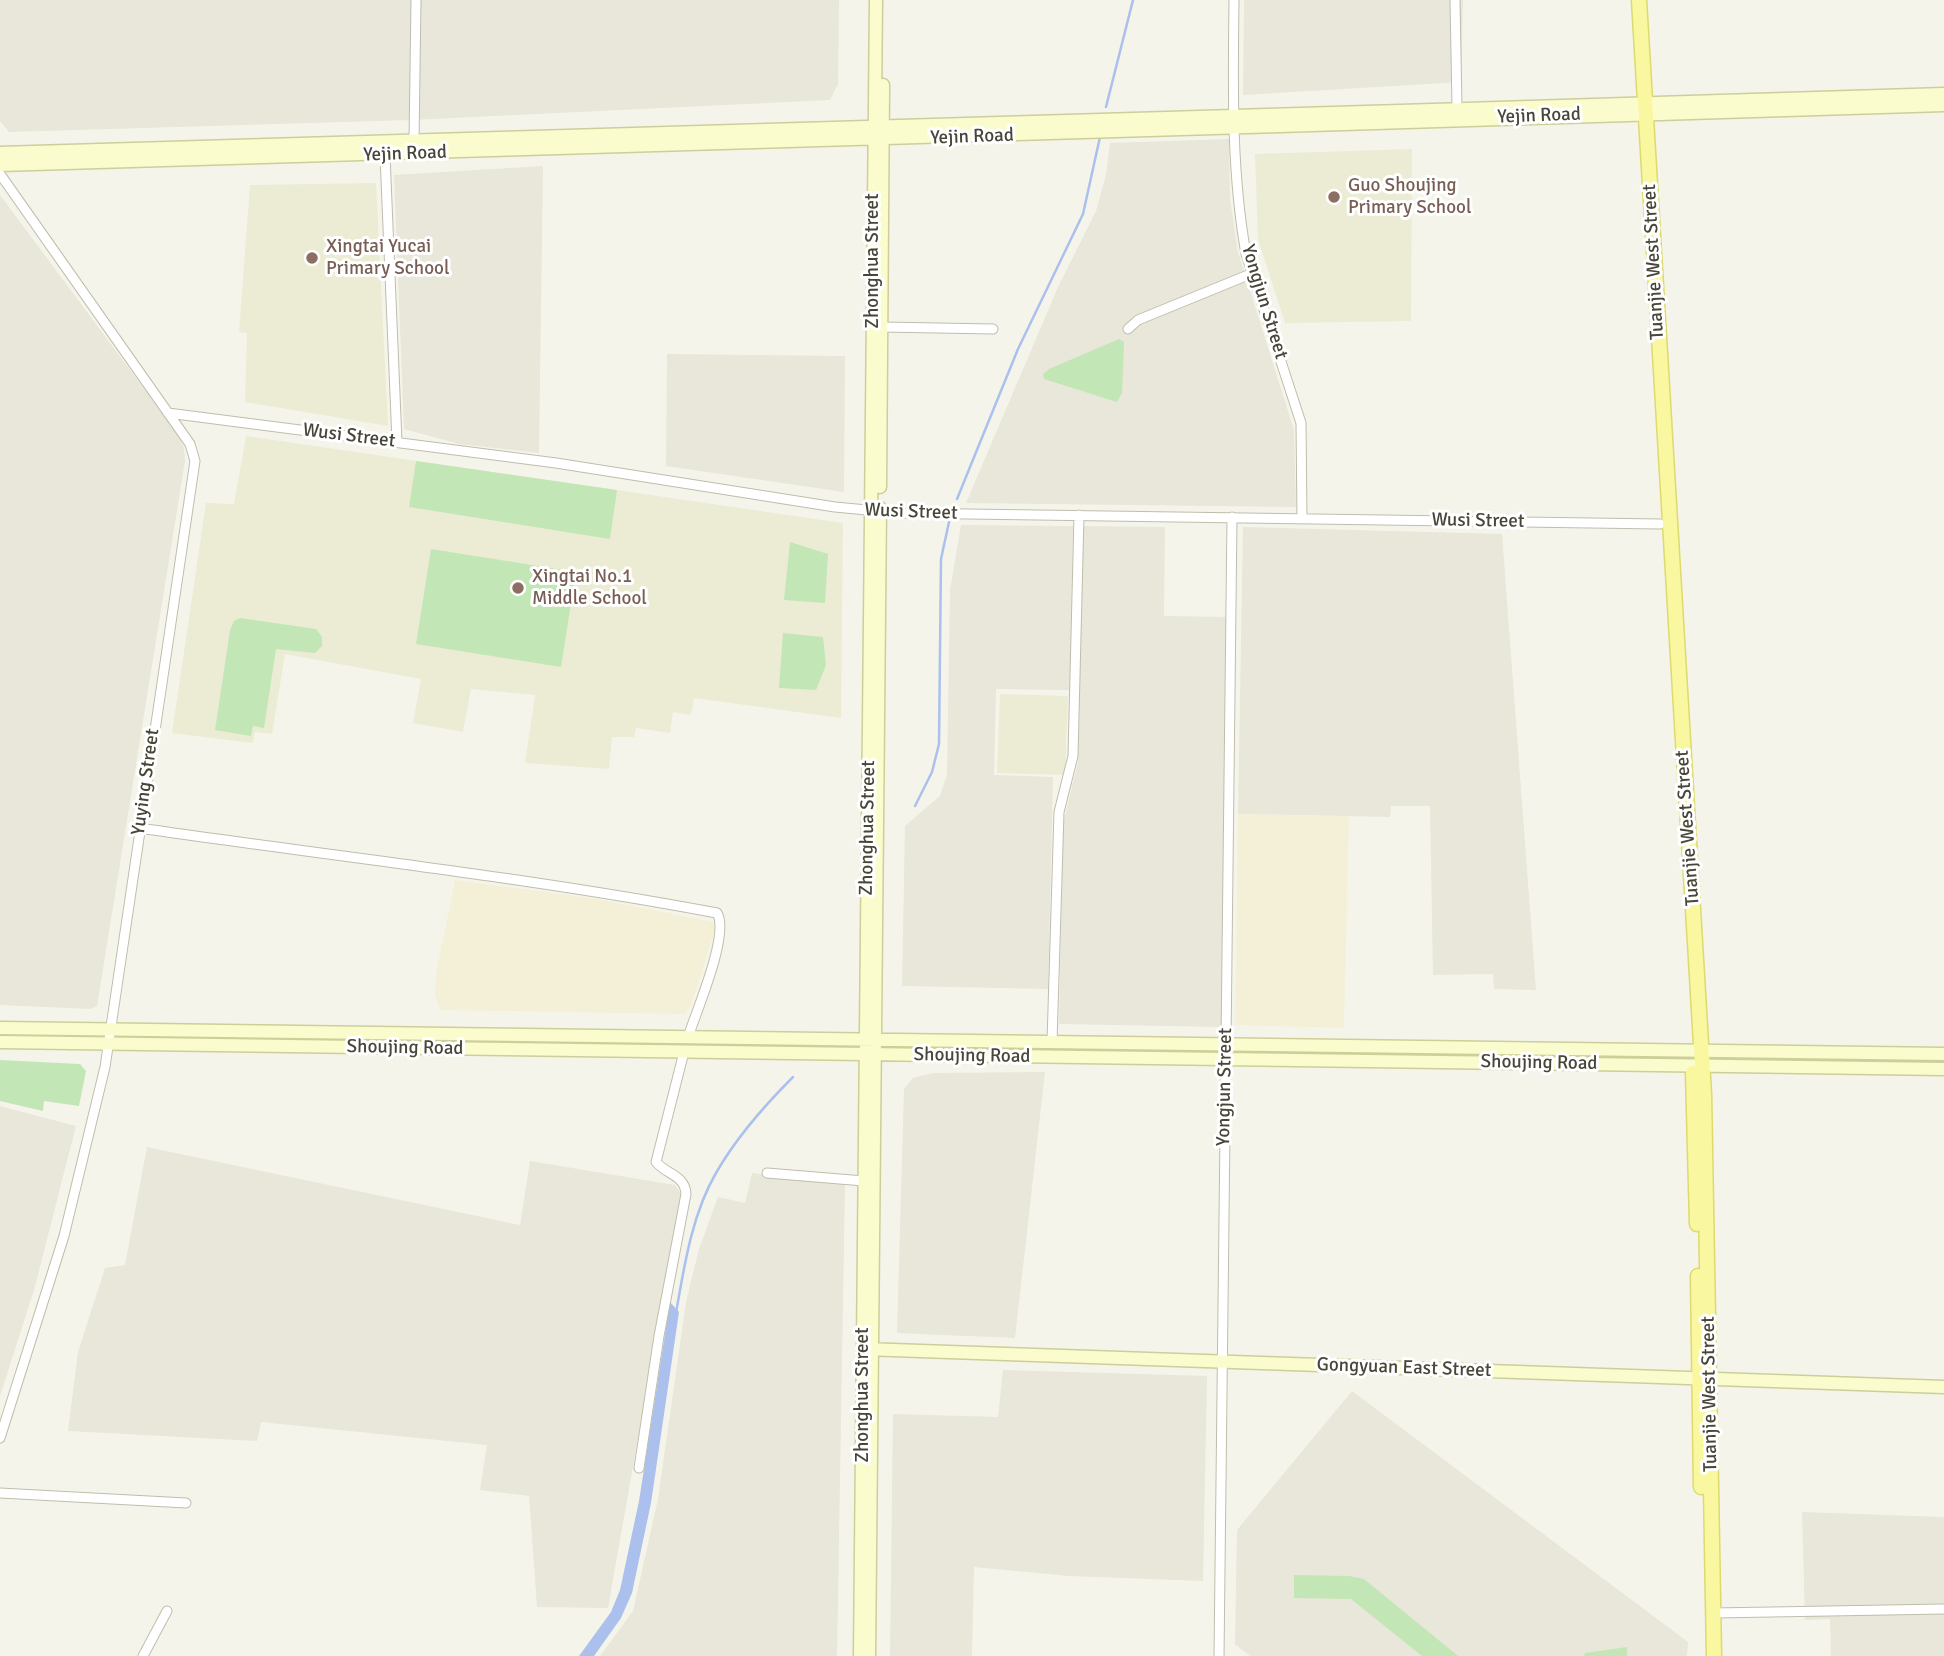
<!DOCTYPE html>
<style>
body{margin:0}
canvas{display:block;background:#f4f4ea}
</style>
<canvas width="1944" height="1656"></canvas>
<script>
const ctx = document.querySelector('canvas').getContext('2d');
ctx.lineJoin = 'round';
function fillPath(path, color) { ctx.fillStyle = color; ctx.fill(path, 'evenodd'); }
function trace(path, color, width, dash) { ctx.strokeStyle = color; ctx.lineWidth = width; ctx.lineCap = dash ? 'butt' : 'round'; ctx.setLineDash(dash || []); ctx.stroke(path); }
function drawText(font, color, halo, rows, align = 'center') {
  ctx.font = font + ' Signika,sans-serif'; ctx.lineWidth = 6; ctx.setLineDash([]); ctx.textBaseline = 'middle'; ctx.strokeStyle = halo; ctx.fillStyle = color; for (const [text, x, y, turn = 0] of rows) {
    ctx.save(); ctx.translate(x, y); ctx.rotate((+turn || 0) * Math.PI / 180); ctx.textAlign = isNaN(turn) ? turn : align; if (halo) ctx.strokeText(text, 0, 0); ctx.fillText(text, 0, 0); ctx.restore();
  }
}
const residential = new Path2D(`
 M 0,0 L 839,0 L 838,84 L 830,100 L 411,120 L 9,132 L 0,121 Z
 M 1244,0 L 1463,0 L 1461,82 L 1243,95 Z
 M 1229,139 L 1230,199 L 1238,252 L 1294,430 L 1296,507 L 966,503 L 1058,287 L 1096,211 L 1106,175 L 1110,143 Z
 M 543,166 L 539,453 L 459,444 L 404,429 L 394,175 Z
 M 0,195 L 177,433 L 184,448 L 185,461 L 97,1006 L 90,1009 L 0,1005 Z
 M 667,354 L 845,356 L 844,492 L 666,466 Z
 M 961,525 L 1073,526 L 1070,690 L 996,689 L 994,775 L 1053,777 L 1048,989 L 902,986 L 905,826 L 940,796 L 947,774 L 950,590 Z
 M 1082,526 L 1165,527 L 1164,616 L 1227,617 L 1221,1027 L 1059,1024 L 1063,824 L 1078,762 L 1079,732 Z
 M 1243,527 L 1502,534 L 1536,990 L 1494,989 L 1493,974 L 1433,975 L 1430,806 L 1391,806 L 1390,817 L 1238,814 Z
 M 1045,1072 L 1015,1338 L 897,1333 L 904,1089 L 913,1078 L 933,1073 Z
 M 0,1106 L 76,1126 L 34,1290 L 0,1396 Z
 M 147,1147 L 520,1225 L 530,1161 L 675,1185 L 681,1194 L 608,1608 L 537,1607 L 529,1496 L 480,1490 L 487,1445 L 261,1422 L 257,1441 L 68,1431 L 78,1352 L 105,1268 L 125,1265 Z
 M 752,1173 L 845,1184 L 837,1656 L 600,1656 L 633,1611 L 658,1499 L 686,1302 L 699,1249 L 718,1197 L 745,1203 Z
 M 1003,1370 L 1207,1376 L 1203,1581 L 1069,1576 L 974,1567 L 972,1656 L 890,1656 L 893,1414 L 998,1417 Z
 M 1352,1391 L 1688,1642 L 1687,1656 L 1250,1656 L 1235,1644 L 1237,1530 Z
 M 1802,1512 L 1944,1517 L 1944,1656 L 1831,1656 L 1830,1619 L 1805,1620 Z`);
const commercial = new Path2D(`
 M 1238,814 L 1349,816 L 1344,1028 L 1235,1025 Z
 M 455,880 L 591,898 L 714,922 L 715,930 L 691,1006 L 684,1014 L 440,1010 L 435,995 L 436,973 Z`);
const education = new Path2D(`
 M 1412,149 L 1411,321 L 1285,323 L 1258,239 L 1255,154 Z
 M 376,183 L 388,426 L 245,402 L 247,333 L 239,332 L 250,185 Z
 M 246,436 L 843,523 L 841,718 L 694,698 L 691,715 L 673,712 L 670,733 L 636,728 L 634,737 L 612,737 L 609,769 L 525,763 L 535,695 L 471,689 L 463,732 L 413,723 L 421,679 L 285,654 L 272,734 L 255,732 L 253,743 L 172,733 L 206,503 L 234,504 Z
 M 1000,694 L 1068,696 L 1065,775 L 997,773 Z`);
const green = new Path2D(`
 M 1119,339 L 1124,342 L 1122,393 L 1117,402 L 1044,379 L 1043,374 L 1049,369 Z
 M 416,461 L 617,490 L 610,539 L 409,507 Z
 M 790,542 L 828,554 L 825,603 L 784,600 Z
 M 431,549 L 576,572 L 561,667 L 416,644 Z
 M 240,618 L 316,629 L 322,637 L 322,646 L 315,653 L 276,649 L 264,728 L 253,726 L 251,736 L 215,730 L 230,630 L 234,621 Z
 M 783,633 L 823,637 L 826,665 L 816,690 L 779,688 Z
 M 0,1060 L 80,1064 L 86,1071 L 79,1106 L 44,1101 L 43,1111 L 0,1101 Z
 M 1294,1575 L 1349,1576 L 1364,1579 L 1458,1656 L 1422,1656 L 1351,1599 L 1294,1598 Z
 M 1627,1647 L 1627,1656 L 1584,1656 L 1585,1653 Z`);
const water = new Path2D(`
 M 670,1302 L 679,1312 L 651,1503 L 632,1593 L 621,1618 L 594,1656 L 579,1656 L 611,1612 L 620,1590 L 639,1501 Z`);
const stream = new Path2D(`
 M 1106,107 L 1133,0
 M 957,499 L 1018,349 L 1083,214 L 1100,137
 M 915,806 L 932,772 L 939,744 L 941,559 L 949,522
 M 676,1313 C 684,1267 692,1214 716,1173 C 736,1138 764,1106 793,1077`);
const street = new Path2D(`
 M 1234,0 C 1233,85 1231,170 1246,254 L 1301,423 L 1302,518
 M 1455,0 L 1457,107
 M 414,142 L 416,0
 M 385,155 L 397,442
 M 0,174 L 190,444 L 195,461 L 105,1067 L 64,1236 L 0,1438
 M 882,327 L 993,329
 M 1128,329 L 1138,320 L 1253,273
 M 168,413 L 556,463 L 835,507 L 899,513 L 1660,524
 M 139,828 C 332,856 526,877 717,913 C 730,934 696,1012 688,1037
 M 1052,1042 L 1059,812 L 1073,756 L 1079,515
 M 767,1173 L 864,1181
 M 639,1468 L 659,1336 L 686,1194 C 685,1175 667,1175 656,1162 L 684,1052
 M 0,1493 L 186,1503
 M 1714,1613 L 1944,1609
 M 143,1656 L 167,1611
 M 1219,1656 L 1232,517`);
const secondary = new Path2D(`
 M 0,153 C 648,135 1296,114 1944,94
 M 0,165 C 648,147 1296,125 1944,105
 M 880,487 L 883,85
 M 0,1028 L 1944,1054
 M 0,1042 L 1944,1069
 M 864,1349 L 1944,1387
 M 860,1656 L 876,0
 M 869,1656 L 880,508`);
const primary = new Path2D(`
 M 1639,0 L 1704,1094 L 1714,1656
 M 1693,1073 L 1697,1224
 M 1698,1276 L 1701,1487`);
const markers = [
 [1334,197,7,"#8d6e63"],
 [312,258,7,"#8d6e63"],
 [518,588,7,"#8d6e63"]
];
const streetNames = [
 ["Yejin Road",1539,116,-2],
 ["Yejin Road",972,137,-2],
 ["Yejin Road",405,154,-2],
 ["Zhonghua Street",873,261,-90],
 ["Tuanjie West Street",1654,262,-93],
 ["Yongjun Street",1264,302,73],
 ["Wusi Street",349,436,7],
 ["Wusi Street",911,512,2],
 ["Wusi Street",1478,521,1],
 ["Yuying Street",146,782,-82],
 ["Zhonghua Street",868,828,-89],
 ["Tuanjie West Street",1688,828,-94],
 ["Shoujing Road",405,1048,1],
 ["Shoujing Road",972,1056,1],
 ["Shoujing Road",1539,1063,1],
 ["Yongjun Street",1225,1087,-89],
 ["Gongyuan East Street",1404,1368,2],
 ["Tuanjie West Street",1710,1394,-91],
 ["Zhonghua Street",863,1395,-90]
];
const educationNames = [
 ["Guo Shoujing",1348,186],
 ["Primary School",1348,208],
 ["Xingtai Yucai",326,247],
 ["Primary School",326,269],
 ["Xingtai No.1",532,577],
 ["Middle School",532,599]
];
fillPath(residential, '#e8e7d9');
fillPath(commercial, '#f4f0d7');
fillPath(education, '#ececd5');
fillPath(green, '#c3e6b6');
fillPath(water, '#abc0ed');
trace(stream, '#abc0ed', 2.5);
trace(street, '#bfbead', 11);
trace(secondary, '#cece9a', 15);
trace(primary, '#deda6f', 17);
trace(street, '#fff', 9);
trace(secondary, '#fbfccd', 12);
trace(primary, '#f9f79f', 14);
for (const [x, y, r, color] of markers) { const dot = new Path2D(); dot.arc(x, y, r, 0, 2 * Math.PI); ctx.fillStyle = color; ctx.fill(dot); trace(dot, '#fff', 2.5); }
drawText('19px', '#484639', '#fff', streetNames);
drawText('19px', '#785e54', '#fff', educationNames, 'left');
</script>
